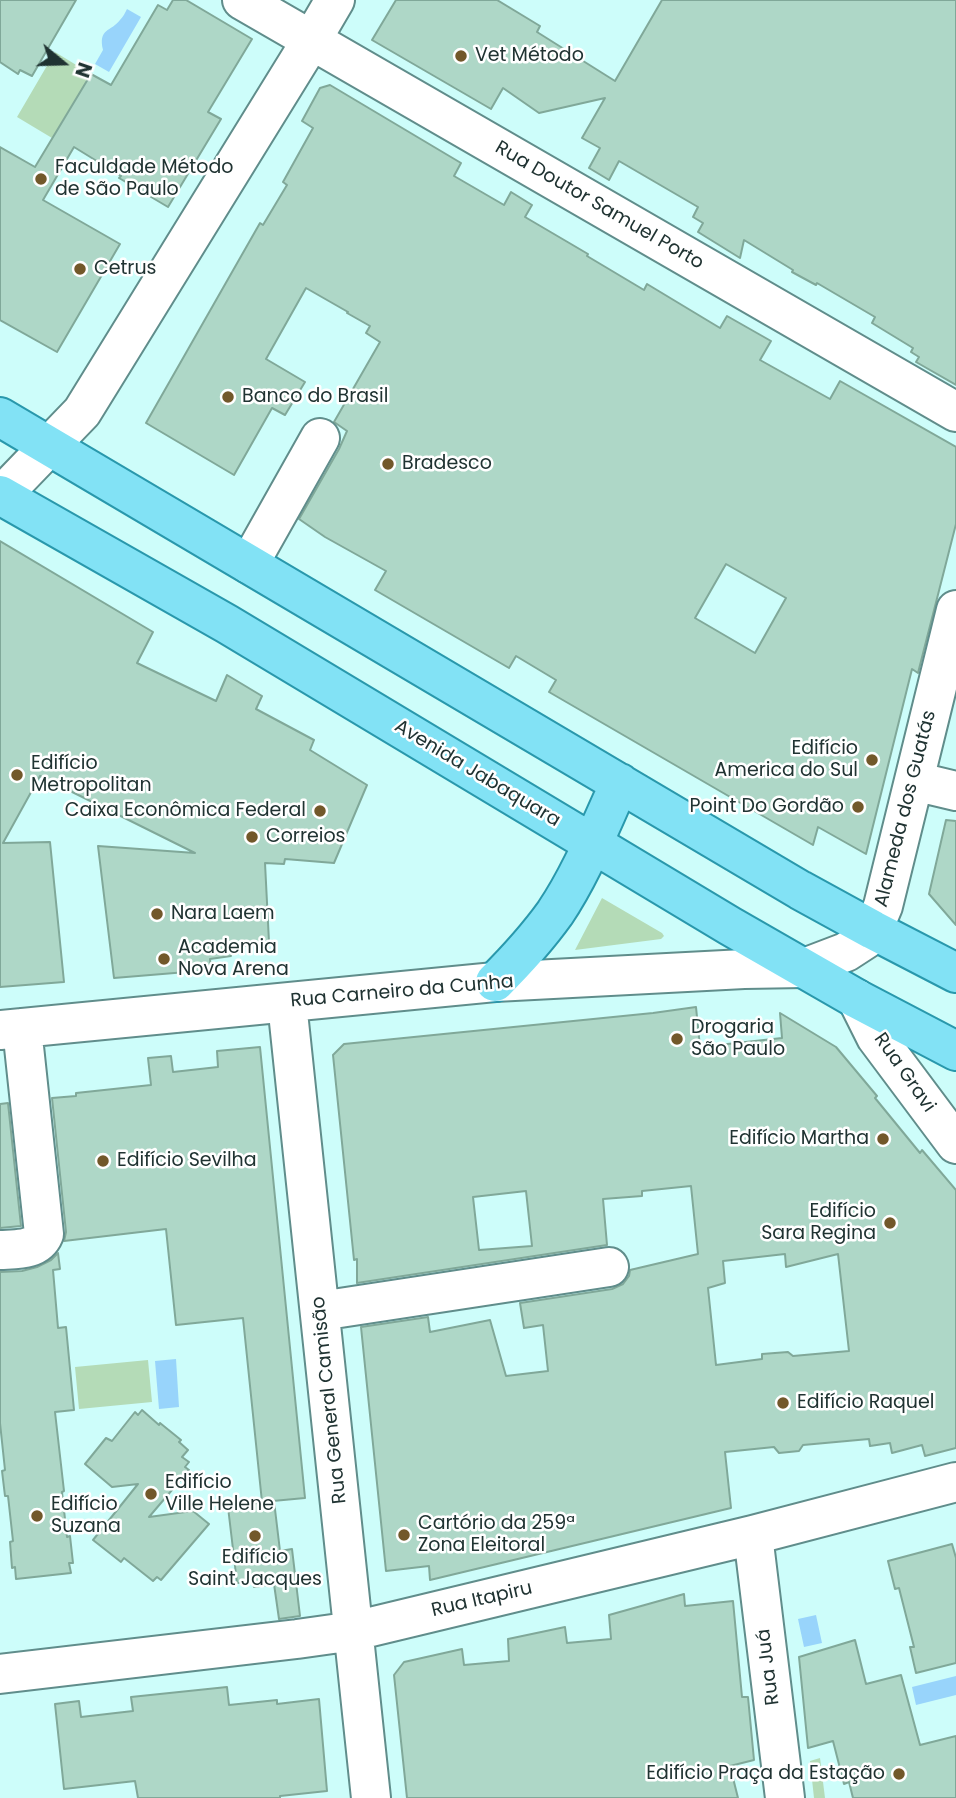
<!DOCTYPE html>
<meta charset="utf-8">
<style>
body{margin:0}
#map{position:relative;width:956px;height:1798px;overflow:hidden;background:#cdfdfa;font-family:Poppins,sans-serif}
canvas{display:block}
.north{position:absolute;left:28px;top:28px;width:70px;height:70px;-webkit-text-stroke:5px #fff;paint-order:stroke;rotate:109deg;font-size:19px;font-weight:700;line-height:28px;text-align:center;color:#203332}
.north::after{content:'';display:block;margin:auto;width:24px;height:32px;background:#203332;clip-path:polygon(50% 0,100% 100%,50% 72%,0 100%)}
</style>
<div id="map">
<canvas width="956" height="1798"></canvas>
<div class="north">N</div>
</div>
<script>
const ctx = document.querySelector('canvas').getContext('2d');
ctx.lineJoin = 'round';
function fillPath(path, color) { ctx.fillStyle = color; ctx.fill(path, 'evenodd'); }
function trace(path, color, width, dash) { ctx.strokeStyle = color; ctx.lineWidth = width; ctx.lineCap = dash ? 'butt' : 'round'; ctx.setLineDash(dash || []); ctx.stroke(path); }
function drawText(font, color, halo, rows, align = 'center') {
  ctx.font = font + ' Poppins,sans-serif'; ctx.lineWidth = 5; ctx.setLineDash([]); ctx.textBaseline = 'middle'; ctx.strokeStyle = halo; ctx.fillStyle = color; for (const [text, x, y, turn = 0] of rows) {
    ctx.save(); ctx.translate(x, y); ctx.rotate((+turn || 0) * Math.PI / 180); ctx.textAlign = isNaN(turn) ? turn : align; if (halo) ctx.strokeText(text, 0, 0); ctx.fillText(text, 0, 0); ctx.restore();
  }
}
const green = new Path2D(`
 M 55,52 L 91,74 L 52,138 L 17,117 Z
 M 602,898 L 662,933 L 664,936 L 661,939 L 575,950 Z
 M 148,1360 L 152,1402 L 79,1409 L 75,1367 Z
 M 820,1758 L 825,1798 L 814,1798 L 810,1761 Z`);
const water = new Path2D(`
 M 127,9 L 141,17 L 109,72 L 95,64 L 103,50 C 98,28 111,32 120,20 C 123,17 125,13 127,9 Z
 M 176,1359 L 179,1407 L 159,1409 L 155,1361 Z
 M 816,1615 L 822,1643 L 804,1647 L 798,1619 Z
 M 956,1676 L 956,1695 L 916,1705 L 912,1687 Z`);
const building = new Path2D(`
 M 0,0 L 76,0 L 32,76 L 20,70 L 18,74 L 0,62 Z
 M 173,0 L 186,0 L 252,39 L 208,112 L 221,119 L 168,207 L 119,178 L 121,176 L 74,147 L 43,200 L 120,244 L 57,352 L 0,320 L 0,147 L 35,167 L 91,74 L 111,85 L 158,5 L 167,10 Z
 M 396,0 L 497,0 L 540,26 L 537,32 L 615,81 L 662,0 L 956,0 L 956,385 L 916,362 L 919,357 L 911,352 L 913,348 L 872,323 L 875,317 L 817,283 L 816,285 L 792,272 L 793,270 L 744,240 L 740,258 L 698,232 L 703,223 L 693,217 L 698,207 L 619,161 L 609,180 L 589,168 L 600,148 L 582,138 L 605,98 L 539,113 L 503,88 L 491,109 L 372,40 Z
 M 330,85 L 461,163 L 454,176 L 504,205 L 511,192 L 532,205 L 525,217 L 588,254 L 587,256 L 644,290 L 647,284 L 720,328 L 727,316 L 771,341 L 760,360 L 830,399 L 840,381 L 956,447 L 956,524 L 918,673 L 912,669 L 866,854 L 818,827 L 813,845 L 549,692 L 556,680 L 516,656 L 509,668 L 375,590 L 386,571 L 325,537 L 299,519 L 339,449 L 347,431 L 334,422 L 380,342 L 366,333 L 370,326 L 347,313 L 348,312 L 306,288 L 266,359 L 305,382 L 285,415 L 272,408 L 234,475 L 146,423 L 260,223 L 263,225 L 287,185 L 283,182 L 313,128 L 302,121 L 320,88 ZM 726,564 L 786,598 L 755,653 L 695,618 Z
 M 0,541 L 153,632 L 137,663 L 216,701 L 227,675 L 262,696 L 256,709 L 314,740 L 310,750 L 367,785 L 334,863 L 285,859 L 284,864 L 265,863 L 269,942 L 230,948 L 231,956 L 210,959 L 211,970 L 114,978 L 98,846 L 195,853 L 40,776 L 3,843 L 50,842 L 64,982 L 0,987 Z
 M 946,820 L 956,821 L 956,925 L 929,894 Z
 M 696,1007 L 700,1047 L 782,1038 L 780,1013 L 836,1047 L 877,1096 L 875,1098 L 920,1153 L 922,1150 L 956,1190 L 956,1448 L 925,1456 L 922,1445 L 892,1453 L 890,1443 L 870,1446 L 869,1439 L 803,1445 L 799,1451 L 779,1453 L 774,1447 L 725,1452 L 731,1508 L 430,1580 L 429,1566 L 386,1571 L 361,1327 L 428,1317 L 430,1332 L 490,1320 L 506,1376 L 548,1371 L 543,1325 L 524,1328 L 520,1303 L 612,1289 L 623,1284 L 629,1276 L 630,1270 L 698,1254 L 691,1186 L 642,1191 L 642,1196 L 603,1199 L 607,1245 L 357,1283 L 357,1259 L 354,1260 L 333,1055 L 344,1044 L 653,1013 ZM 526,1191 L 532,1246 L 479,1250 L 473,1197 ZM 785,1254 L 786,1267 L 838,1254 L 849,1351 L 793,1356 L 788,1352 L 762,1354 L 762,1359 L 716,1365 L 708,1288 L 725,1283 L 723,1261 Z
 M 260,1047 L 305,1498 L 262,1502 L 243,1318 L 176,1325 L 166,1229 L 64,1241 L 66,1232 L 52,1098 L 76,1096 L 76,1093 L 151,1085 L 148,1058 L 171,1056 L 173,1072 L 218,1067 L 217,1051 Z
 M 8,1103 L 21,1226 L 0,1228 L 0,1104 Z
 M 58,1253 L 60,1269 L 53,1270 L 58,1328 L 66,1327 L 74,1410 L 55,1412 L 64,1491 L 62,1492 L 67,1537 L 70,1536 L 73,1563 L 69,1563 L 71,1573 L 16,1579 L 15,1567 L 12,1568 L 10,1542 L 13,1541 L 8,1496 L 5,1496 L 2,1471 L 5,1470 L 0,1423 L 0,1272 L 22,1271 L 37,1267 L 51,1260 Z
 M 142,1410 L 159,1425 L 160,1423 L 181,1440 L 179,1442 L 188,1450 L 182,1457 L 189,1462 L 185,1467 L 189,1470 L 149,1517 L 193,1511 L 209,1524 L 161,1580 L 157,1577 L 153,1581 L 124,1558 L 121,1562 L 93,1540 L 138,1484 L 112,1487 L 85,1464 L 106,1438 L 112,1441 L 135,1412 L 138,1415 Z
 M 274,1501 L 280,1551 L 292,1549 L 300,1616 L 279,1619 L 274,1584 L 254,1587 L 253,1582 L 237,1583 L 228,1507 Z
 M 952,1544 L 956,1558 L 956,1663 L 916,1673 L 910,1647 L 914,1647 L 899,1588 L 895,1589 L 888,1561 Z
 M 684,1594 L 685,1606 L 733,1601 L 742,1697 L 748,1697 L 754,1760 L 730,1766 L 738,1798 L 407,1798 L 394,1675 L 404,1662 L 462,1649 L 464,1665 L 509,1661 L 508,1639 L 565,1627 L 567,1643 L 611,1639 L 609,1615 Z
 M 855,1640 L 866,1684 L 901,1675 L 920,1745 L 956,1736 L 956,1798 L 853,1798 L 849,1782 L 844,1784 L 833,1741 L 808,1748 L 799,1657 Z
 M 227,1687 L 229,1705 L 277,1700 L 277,1704 L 319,1699 L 327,1791 L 280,1796 L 280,1798 L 138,1798 L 135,1781 L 64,1789 L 55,1704 L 79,1701 L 81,1717 L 133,1711 L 131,1697 Z`);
const minor = new Path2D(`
 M 242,0 L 956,412
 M 0,497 L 82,412 L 311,41 L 335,0
 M 249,564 L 320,438
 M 914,781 L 956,791
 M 857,999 L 876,1037 L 956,1144
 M 287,1003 L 371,1798
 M 0,1030 L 495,982 L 744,969 L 804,968 L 846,952 L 866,939 L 873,930 L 883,906 L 956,610
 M 0,1250 C 16,1249 37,1251 44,1234 L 22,1028
 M 320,1311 L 609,1267
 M 753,1535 L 785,1798
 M 0,1674 L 297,1639 L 354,1631 L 753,1535 L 956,1482`);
const major = new Path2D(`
 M 0,417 L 800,890 L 873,930 L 956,973
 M 0,495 L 227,624 L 730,926 L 857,999 L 956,1051
 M 495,982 C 517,960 537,938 555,913 C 582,873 600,826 620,783`);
const markers = [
 [461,56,7,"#72582a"],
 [41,179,7,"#72582a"],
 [80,269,7,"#72582a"],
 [228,397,7,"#72582a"],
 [388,464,7,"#72582a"],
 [872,760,7,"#72582a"],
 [17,775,7,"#72582a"],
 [858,807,7,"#72582a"],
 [320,811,7,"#72582a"],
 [252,837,7,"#72582a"],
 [157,914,7,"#72582a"],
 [164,959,7,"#72582a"],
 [677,1039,7,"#72582a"],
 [883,1139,7,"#72582a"],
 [103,1161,7,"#72582a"],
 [890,1223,7,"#72582a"],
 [783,1403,7,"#72582a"],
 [151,1494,7,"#72582a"],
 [37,1516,7,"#72582a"],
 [404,1535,7,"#72582a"],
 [255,1536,7,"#72582a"],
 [899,1774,7,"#72582a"]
];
const poiNames = [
 ["Vet Método",475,56],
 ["Faculdade Método",55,168],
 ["de São Paulo",55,190],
 ["Cetrus",94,269],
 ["Banco do Brasil",242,397],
 ["Bradesco",402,464],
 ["Edifício",858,749,"right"],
 ["America do Sul",858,771,"right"],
 ["Edifício",31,764],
 ["Metropolitan",31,786],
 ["Point Do Gordão",844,807,"right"],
 ["Caixa Econômica Federal",306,811,"right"],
 ["Correios",266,837],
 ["Nara Laem",171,914],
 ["Academia",178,948],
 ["Nova Arena",178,970],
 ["Drogaria",691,1028],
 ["São Paulo",691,1050],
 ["Edifício Martha",869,1139,"right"],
 ["Edifício Sevilha",117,1161],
 ["Edifício",876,1212,"right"],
 ["Sara Regina",876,1234,"right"],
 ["Edifício Raquel",797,1403],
 ["Edifício",165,1483],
 ["Ville Helene",165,1505],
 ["Edifício",51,1505],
 ["Suzana",51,1527],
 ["Cartório da 259ª",418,1524],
 ["Zona Eleitoral",418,1546],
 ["Edifício",255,1558,"center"],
 ["Saint Jacques",255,1580,"center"],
 ["Edifício Praça da Estação",885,1774,"right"]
];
const streetNames = [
 ["Rua Doutor Samuel Porto",599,206,30],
 ["Avenida Jabaquara",477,774,31],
 ["Alameda dos Guatás",906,809,-76],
 ["Rua Carneiro da Cunha",402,992,-5],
 ["Rua Gravi",904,1073,55],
 ["Rua General Camisão",330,1400,-96],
 ["Rua Itapiru",482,1600,-13],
 ["Rua Juá",769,1667,-97]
];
fillPath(green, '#b4dbb7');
fillPath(water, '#98d4fb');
fillPath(building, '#aed7c7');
trace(building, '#80a899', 2);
trace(minor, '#608d8b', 42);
trace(major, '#2998ac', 42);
trace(minor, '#fff', 38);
trace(major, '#82e2f5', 38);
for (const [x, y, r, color] of markers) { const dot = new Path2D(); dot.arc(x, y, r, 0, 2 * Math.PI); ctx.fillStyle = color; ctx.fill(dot); trace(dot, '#fff', 2.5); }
drawText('19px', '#203332', '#fff', poiNames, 'left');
drawText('19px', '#203332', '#fff', streetNames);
</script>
